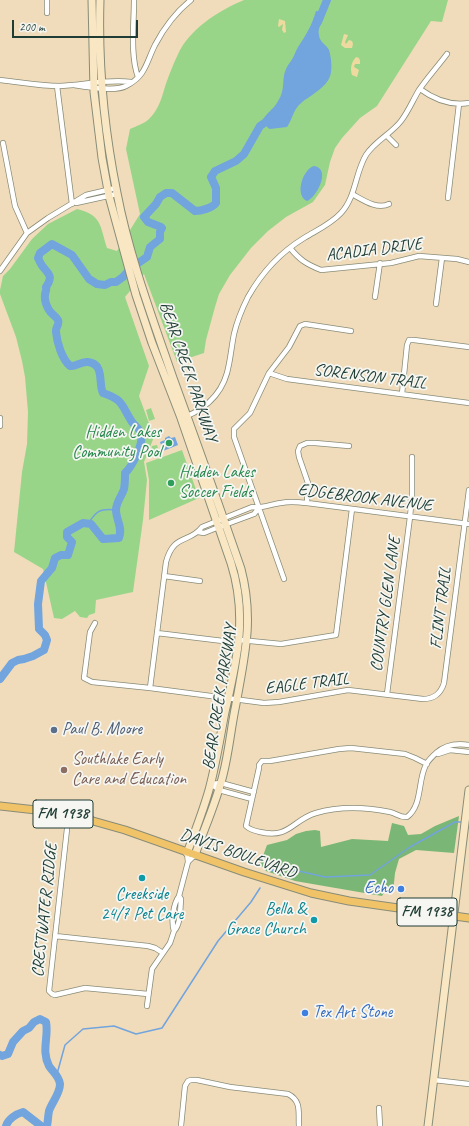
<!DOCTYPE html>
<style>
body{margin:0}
#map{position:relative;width:469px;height:1126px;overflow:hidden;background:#f0dcbb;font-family:Caveat,sans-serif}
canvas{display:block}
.scale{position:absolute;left:12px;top:20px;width:126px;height:18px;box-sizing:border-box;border:2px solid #1f3d34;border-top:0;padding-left:5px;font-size:12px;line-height:14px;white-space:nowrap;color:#1f3d34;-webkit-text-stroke:3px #f6f6f2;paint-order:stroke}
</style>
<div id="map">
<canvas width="469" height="1126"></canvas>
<div class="scale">200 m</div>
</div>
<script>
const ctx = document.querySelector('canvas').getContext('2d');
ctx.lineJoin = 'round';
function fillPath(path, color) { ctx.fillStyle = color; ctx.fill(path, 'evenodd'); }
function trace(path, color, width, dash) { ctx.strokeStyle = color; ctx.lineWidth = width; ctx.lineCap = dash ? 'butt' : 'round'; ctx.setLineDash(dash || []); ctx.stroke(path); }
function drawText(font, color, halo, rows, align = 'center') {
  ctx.font = font + ' Caveat,sans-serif'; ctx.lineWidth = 3.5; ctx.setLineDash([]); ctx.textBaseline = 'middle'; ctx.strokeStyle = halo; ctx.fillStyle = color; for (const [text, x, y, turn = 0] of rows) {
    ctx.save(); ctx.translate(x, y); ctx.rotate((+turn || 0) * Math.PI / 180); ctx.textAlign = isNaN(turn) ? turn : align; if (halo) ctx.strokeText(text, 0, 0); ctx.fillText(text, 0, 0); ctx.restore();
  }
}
const green = new Path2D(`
 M 244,0 L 448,0 L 442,22 L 431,21 L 377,106 L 360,118 L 342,138 L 335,148 L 330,162 L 325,185 L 313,202 L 286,217 L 268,231 L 251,248 L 230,275 L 219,294 L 215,307 L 206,340 L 204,353 L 177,362 L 144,274 L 125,297 L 149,366 L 139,396 L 154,437 L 144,462 L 147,480 L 143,520 L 133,592 L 96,600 L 95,613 L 89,615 L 87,618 L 80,617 L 75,611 L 62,619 L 54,618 L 43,569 L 14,552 L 22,472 L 27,444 L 28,412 L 25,377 L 22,361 L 16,337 L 0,294 L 0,290 L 3,276 L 10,269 L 32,239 L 48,224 L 77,209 C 102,215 100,226 107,248 L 117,251 L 140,214 L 126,149 L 130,129 C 136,126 144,124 149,119 C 157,111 161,101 164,90 C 168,77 174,62 180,50 C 194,26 220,10 244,0 Z
 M 151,408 L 155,419 L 149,421 L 146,410 Z
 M 157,445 L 160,455 L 153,457 L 149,456 L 152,446 Z
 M 182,450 L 199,498 L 149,520 L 149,480 L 146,463 Z`);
const forest = new Path2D(`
 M 459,816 L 454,853 L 416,850 L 399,859 L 395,873 L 393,893 L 385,891 L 382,896 L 295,881 L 266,871 L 260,864 L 267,845 L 287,840 L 296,834 L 306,831 L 315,830 L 320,831 L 321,847 L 352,839 L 388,841 L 392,823 L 404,826 L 408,835 L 421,834 L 435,826 Z`);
const sand = new Path2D(`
 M 279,19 L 285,21 L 286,32 L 284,33 L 282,30 L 283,24 L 279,27 L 278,26 Z
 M 344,34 L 348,35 L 345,42 L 346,44 L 349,40 L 352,41 L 353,44 L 352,48 L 345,48 L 341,45 Z
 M 356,57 L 359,58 L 360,61 L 360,64 L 355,64 L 354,67 L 359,70 L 357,77 L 352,75 C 350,68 351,63 356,57 Z`);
const water = new Path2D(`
 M 316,11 L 322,12 L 324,16 C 323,22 317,28 319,35 C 319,42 327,45 329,50 C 331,56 332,67 331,72 C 329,88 309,95 299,105 C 293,111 292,120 287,127 L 270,129 L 268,128 L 262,121 C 266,113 274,109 278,101 C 286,89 281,80 286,69 C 287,66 289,64 291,61 C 294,57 295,52 298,47 C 306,35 312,25 316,11 Z
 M 314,166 C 332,169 316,198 307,201 C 294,195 303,169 314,166 Z
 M 169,436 L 171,438 L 175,437 L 178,445 L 163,451 L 160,442 L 165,440 L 165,438 Z`);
const stream = new Path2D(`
 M 88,524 C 96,511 100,508 116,510
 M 272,871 L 274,867 L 281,867 L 325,877 L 370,875 L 410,847 L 455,822 L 461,822
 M 57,1074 L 65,1045 L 83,1029 L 114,1026 L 136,1034 L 162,1028 L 218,941 L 251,902 L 260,888`);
const river = new Path2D(`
 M 318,22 L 327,0
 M 0,679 L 12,663 L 18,660 L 24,659 L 33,656 L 44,650 L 47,640 L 45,635 L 39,629 L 38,604 L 41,581 L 52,568 L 55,558 L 61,555 L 68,555 L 72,542 L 67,537 L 67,532 L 83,523 L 91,524 L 103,539 L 119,538 C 123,527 116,520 116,510 C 116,502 122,496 124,489 C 125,484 125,478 125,473 C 132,467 144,443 141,434 C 140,429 135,426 132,422 C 121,405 124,400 103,393 C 98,384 105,364 88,362 C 81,361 76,367 70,366 C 62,359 57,343 56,332 C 55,328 60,324 58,320 C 56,316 51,314 49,310 C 47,307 44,300 45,295 C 45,291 47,291 46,287 C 55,274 46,273 41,264 C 40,262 39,260 38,258 L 40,253 L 52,244 L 72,255 L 89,279 L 97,284 L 105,285 L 111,282 L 116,282 L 123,277 L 131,268 L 147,257 L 150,247 L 160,239 L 160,232 L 162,228 L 161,227 L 148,222 L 144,217 L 156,204 L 160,197 L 166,193 L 172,193 L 195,211 C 201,211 212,208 216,203 L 216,188 L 211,177 L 215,171 L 236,161 L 244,154 L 260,126 L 273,117
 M 0,1055 L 2,1056 L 8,1054 L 13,1042 L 23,1031 L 29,1028 L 34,1022 L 40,1019 L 46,1022 C 49,1037 41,1050 49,1066 C 53,1072 59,1076 60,1084 C 60,1094 52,1102 49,1111 C 48,1116 48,1121 47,1126
 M 6,1126 C 8,1119 16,1114 23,1112 L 41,1126`);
const street = new Path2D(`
 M 134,0 C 134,24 130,55 138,77
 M 47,13 L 47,0
 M 0,80 C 20,82 39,86 59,86 C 83,85 107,79 131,82
 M 74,85 C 87,87 115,92 126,86 C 146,76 146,63 155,45 C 164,28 176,12 191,0
 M 57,86 L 72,204
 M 420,89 C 435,100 450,106 469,103
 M 387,136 L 396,145
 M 3,143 L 15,206 L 27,233
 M 352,194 C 363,200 377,210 389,204
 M 448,198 L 459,104
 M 76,203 L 117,194
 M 290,248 C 300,260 306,264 321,270 L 391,263 L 419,256 L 457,259 L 469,262
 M 0,271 L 27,233 L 48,218 L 86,195 L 116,188
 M 375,297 L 380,263
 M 436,304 L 442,258
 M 269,373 L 287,379 L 469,403
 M 402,394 L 407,345 L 409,340 L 414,340 L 469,347
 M 185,417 C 209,407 225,390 229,364 C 231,354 232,344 234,334 C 237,321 242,309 248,297 C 261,274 281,252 304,238 C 317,230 331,224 341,213 C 356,197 355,173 366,155 C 375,141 391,134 401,121 C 408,112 413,100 419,90 C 428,77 438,66 447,54
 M 0,418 L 0,426
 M 307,503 L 308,483 L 299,457 L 298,451 L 300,446 L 307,443 L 315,443 L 349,446
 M 198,532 L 204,533 L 219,527 L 254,514 L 259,508
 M 164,576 L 200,581
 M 284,579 L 234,437 L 234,429 L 250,413 L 269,373 L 289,347 L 300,326 L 305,324 L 351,331
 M 95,623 L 90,632 L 84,678 L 92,682 L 150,688 L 264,703 L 279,702 L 348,690 L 423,699 C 434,699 441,693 444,683 L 469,490
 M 157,633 L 223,641
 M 240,640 L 281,644 L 336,635 L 352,509
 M 150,688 L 166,562 C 174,533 189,544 202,527 L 252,507 C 262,509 271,504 281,503 C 290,501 298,502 307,503 L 469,524
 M 387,694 L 410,517 L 412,495 L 412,457
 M 438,754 L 450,750 L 469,752
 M 427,764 L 415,758 L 405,754 L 351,748 L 339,749 L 270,761 L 262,761 L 259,765 L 259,768 L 246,826 C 250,830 255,831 260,832 C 290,839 292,820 316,813 C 340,806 365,807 390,812 C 396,813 400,818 407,817 C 422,806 418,782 425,767 C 427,761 432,757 436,753 C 446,744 457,743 469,745
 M 211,784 L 219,790 L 252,799
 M 211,784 L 221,783 L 254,792
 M 67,829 L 49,991 L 52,994 L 55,995 L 85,988 L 148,994
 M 187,853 L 188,862 L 195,855
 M 179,896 L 181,899 C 180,909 181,924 174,931 C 171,922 173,904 179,896 Z
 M 179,896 L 188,862
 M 55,936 L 148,946 L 155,948 L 163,953
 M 147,1006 L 152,969 L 170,943 L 174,931
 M 434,1080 L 469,1084
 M 379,1108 L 380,1126
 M 181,1126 L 185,1086 L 188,1081 L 191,1080 L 197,1080 L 230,1087 L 288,1094 C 302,1101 298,1113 299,1126`);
const secondary = new Path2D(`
 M 92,0 L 94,92 L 102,158 L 109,196 L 136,295 L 152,343 L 181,418 L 231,563 C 248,617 237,659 225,712 C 220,738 216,764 209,790 C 203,811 195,832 187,853
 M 100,0 C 98,64 104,129 117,193 C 129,256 152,317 173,378 C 196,441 219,505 241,569 C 254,619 245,654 236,704 C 231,727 229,752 223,775 C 216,803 204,829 195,855
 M 428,1126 L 469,790`);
const primary = new Path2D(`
 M 0,806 L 54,812 L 93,821 L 125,830 L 244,872 L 311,893 L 349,901 L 469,918`);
const markers = [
 [169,443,4,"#2e9e5b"],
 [171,483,4,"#2e9e5b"],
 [54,730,4,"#5c6f8a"],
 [64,770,4,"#8d6e63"],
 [142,878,4,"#0f9aa8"],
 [401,889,4,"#3f7fe0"],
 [314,920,4,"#0f9aa8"],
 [305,1013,4,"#3f7fe0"]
];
const shields = [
 [63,814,60],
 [427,912,60]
];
const shieldNames = [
 ["FM 1938",63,814],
 ["FM 1938",427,912]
];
const streetNames = [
 ["ACADIA DRIVE",374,250,-7],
 ["BEAR CREEK PARKWAY",188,372,71],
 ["SORENSON TRAIL",370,377,7],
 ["EDGEBROOK AVENUE",365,498,7],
 ["COUNTRY GLEN LANE",386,604,-82],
 ["FLINT TRAIL",441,608,-83],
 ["EAGLE TRAIL",307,684,-7],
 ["BEAR CREEK PARKWAY",220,697,-81],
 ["DAVIS BOULEVARD",238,854,19],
 ["CRESTWATER RIDGE",45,910,-84]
];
const leisureNames = [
 ["Hidden Lakes",161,433],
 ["Community Pool",161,453],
 ["Hidden Lakes",179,473,"left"],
 ["Soccer Fields",179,493,"left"]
];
const serviceNames = [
 ["Paul B. Moore",62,730]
];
const educationNames = [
 ["Southlake Early",72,760],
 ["Care and Education",72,780]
];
const shopNames = [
 ["Echo",393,889],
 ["Tex Art Stone",313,1013,"left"]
];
const cultureNames = [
 ["Creekside",142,895],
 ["24/7 Pet Care",142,915],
 ["Bella &",306,910,"right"],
 ["Grace Church",306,930,"right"]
];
fillPath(green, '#99d589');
fillPath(forest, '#7ab675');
fillPath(sand, '#eeda9e');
fillPath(water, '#72a4dd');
trace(stream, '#72a4dd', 1.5);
trace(river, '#72a4dd', 8);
trace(street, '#888c78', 6);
trace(secondary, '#888c78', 9);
trace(primary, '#888c78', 9);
trace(street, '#fff', 4.5);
trace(secondary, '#f9e7c3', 7);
trace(primary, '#f1c369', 7);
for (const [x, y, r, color] of markers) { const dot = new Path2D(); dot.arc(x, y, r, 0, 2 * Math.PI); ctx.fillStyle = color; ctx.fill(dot); trace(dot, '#f6f6f2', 1.5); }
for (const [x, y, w] of shields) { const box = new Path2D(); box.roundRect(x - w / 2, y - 14, w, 28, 3); ctx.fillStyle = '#f6f6f2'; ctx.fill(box); trace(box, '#1f3d34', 1); }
drawText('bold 16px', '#1f3d34', null, shieldNames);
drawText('17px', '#1f3d34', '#f6f6f2', streetNames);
drawText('17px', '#27864d', '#f6f6f2', leisureNames, 'right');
drawText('17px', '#4e5e75', '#f6f6f2', serviceNames, 'left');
drawText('17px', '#785e54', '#f6f6f2', educationNames, 'left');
drawText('17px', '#366cbe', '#f6f6f2', shopNames, 'right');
drawText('17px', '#0d838f', '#f6f6f2', cultureNames);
</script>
